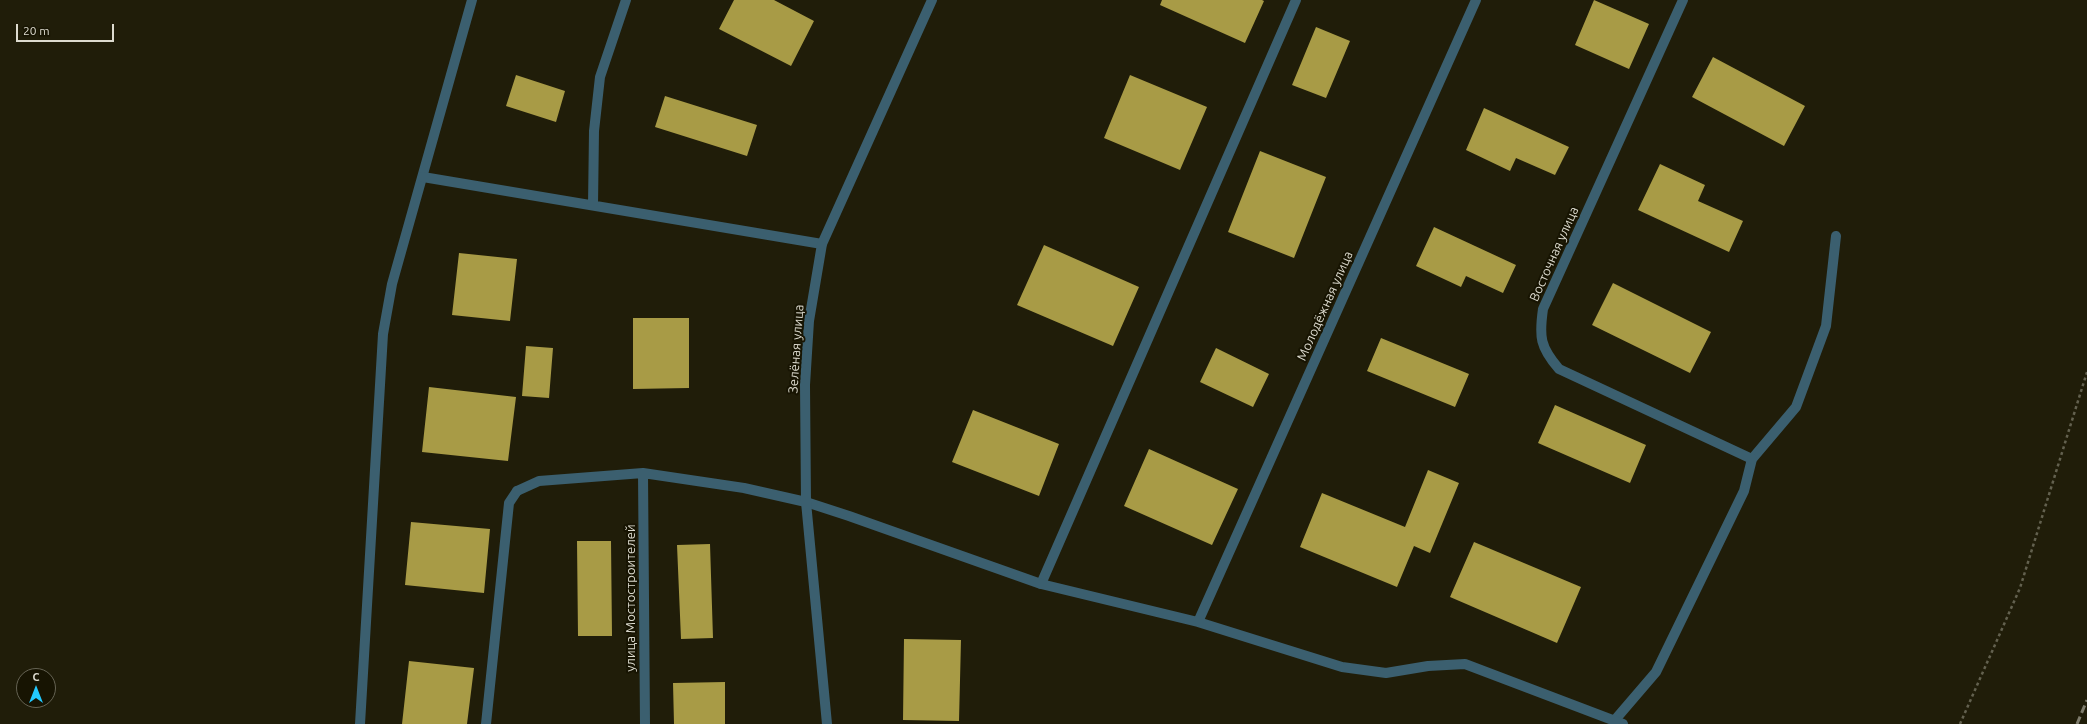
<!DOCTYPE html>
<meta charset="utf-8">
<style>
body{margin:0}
#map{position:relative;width:2087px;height:724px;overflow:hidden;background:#201d09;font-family:Ubuntu,sans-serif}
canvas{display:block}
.north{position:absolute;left:16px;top:668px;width:40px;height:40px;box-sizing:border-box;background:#171402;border:1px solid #666454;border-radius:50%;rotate:0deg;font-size:11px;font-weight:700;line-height:16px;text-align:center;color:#dddbcf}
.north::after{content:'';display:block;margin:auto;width:14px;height:18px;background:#23c9fe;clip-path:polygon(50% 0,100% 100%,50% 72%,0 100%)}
.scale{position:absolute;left:16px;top:24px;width:98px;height:18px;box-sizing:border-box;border:2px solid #dddbcf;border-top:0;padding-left:5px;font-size:12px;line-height:14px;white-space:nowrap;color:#dddbcf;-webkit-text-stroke:3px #171402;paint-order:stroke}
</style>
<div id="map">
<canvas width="2087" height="724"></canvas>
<div class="north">С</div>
<div class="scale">20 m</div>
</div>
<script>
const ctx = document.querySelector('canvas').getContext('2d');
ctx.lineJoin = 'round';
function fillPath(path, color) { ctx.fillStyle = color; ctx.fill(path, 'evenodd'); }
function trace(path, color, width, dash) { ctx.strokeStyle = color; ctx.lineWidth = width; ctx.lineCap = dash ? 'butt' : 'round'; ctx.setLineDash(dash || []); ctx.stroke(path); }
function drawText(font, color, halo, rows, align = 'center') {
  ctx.font = font + ' Ubuntu,sans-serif'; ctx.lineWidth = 4; ctx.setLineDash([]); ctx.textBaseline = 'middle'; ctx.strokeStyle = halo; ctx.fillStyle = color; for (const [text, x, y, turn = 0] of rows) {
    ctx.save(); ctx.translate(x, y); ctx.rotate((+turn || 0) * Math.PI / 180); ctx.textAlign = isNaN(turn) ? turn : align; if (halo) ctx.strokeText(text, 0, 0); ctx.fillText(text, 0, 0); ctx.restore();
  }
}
const building = new Path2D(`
 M 734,0 L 774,0 L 814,21 L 791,66 L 719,29 Z
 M 1162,0 L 1262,0 L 1264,1 L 1245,43 L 1160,5 Z
 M 1594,0 L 1649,24 L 1629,69 L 1575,45 Z
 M 1316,27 L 1350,41 L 1326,98 L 1292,85 Z
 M 1713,57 L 1805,106 L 1784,146 L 1692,97 Z
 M 516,75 L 565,91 L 556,122 L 506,106 Z
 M 1130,75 L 1207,107 L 1180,170 L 1104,138 Z
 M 665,96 L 757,125 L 747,156 L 655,127 Z
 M 1484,108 L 1569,147 L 1555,175 L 1516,158 L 1510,171 L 1466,150 Z
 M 1260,151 L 1326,177 L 1294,258 L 1228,232 Z
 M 1660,164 L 1705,185 L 1698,201 L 1743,221 L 1729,252 L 1638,210 Z
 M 1434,227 L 1516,265 L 1503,293 L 1466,276 L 1461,287 L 1416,266 Z
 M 1044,245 L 1139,287 L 1113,346 L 1017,305 Z
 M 459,253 L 517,259 L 510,321 L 452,315 Z
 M 1613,283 L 1711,332 L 1690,373 L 1592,325 Z
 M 633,318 L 689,318 L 689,388 L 633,389 Z
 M 1381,338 L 1469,374 L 1455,407 L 1367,371 Z
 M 526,346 L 553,348 L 549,398 L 522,396 Z
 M 1216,348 L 1269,374 L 1253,407 L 1200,382 Z
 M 429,387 L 516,397 L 508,461 L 422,452 Z
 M 1555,405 L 1646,445 L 1630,483 L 1538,443 Z
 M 973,410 L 1059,444 L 1039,496 L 952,462 Z
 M 1149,449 L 1238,489 L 1212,545 L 1124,506 Z
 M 1428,470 L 1459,483 L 1430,553 L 1414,546 L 1397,587 L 1300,547 L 1322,493 L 1405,527 Z
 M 411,522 L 490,529 L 484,593 L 405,585 Z
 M 577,541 L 611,541 L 612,636 L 578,636 Z
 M 1474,542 L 1581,587 L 1557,643 L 1450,597 Z
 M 710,544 L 713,638 L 681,639 L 677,545 Z
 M 904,639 L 961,640 L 959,721 L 903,720 Z
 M 409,661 L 474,668 L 467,724 L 402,724 Z
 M 725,682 L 725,724 L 674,724 L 673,683 Z`);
const path = new Path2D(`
 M 1960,724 L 2020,588 L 2087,372`);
const service = new Path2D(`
 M 1041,584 L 1296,0
 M 1614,721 L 1656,672 L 1744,491 L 1752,459 L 1796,407 L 1826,326 L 1836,236
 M 360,724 L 383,334 L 392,284 L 472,0
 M 486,724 L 509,503 L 517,491`);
const minor = new Path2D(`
 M 1683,0 L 1543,309 C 1539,337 1540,347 1559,369 L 1752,459
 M 423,177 L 822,244
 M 593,205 L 594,131 L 600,77 L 626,0
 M 643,473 L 645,724
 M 517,491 L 539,481 L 643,473 L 744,488 L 806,502 L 849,516 L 1041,584 L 1198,622 L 1342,667 L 1386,673 L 1428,666 L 1465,664 L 1623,724
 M 1198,622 L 1476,0`);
const tertiary = new Path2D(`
 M 827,724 L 806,502 L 805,385 L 809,321 L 822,244 L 932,0`);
const rail = new Path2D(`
 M 2077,724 L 2087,700`);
const streetNames = [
 ["Восточная улица",1554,254,-66],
 ["Молодёжная улица",1325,306,-66],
 ["Зелёная улица",796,349,-86],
 ["улица Мостостроителей",631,598,-90]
];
fillPath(building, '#a89b46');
trace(path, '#63614f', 2.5, [3, 3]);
trace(service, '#3b5f6f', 10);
trace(minor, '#3b5f6f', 10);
trace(tertiary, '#3b5f6f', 10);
trace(rail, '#7e7c6c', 3, [8, 4]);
drawText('13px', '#dddbcf', '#171402', streetNames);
</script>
